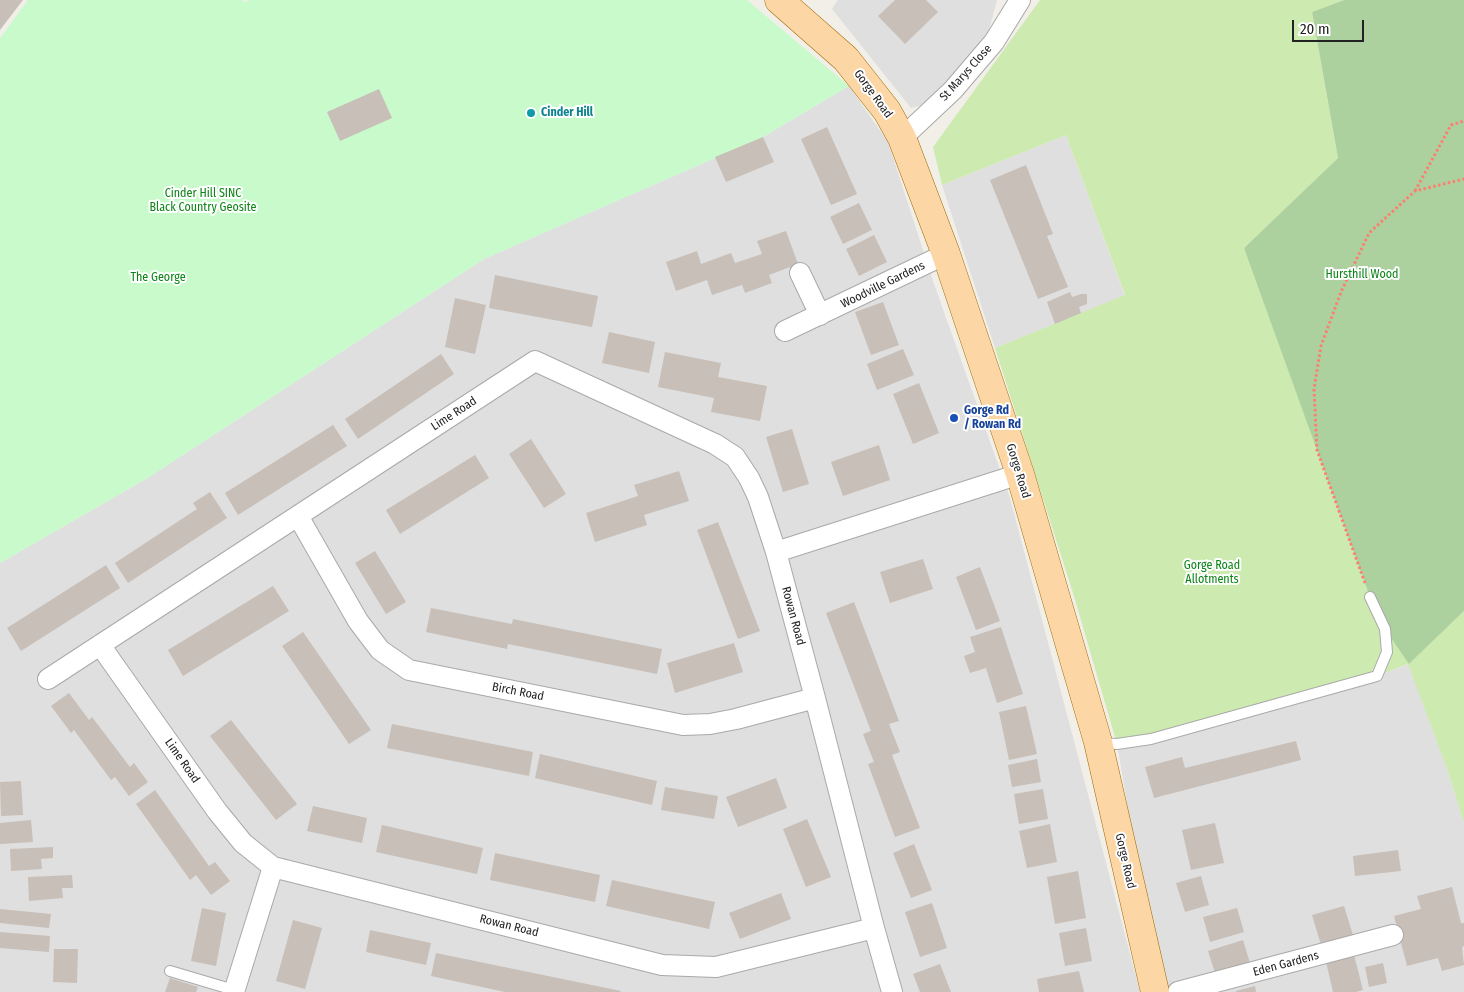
<!DOCTYPE html>
<style>
body{margin:0}
#map{position:relative;width:1464px;height:992px;overflow:hidden;background:#f2efe9;font-family:"Fira Sans Condensed",sans-serif}
canvas{display:block}
.scale{position:absolute;left:1292px;top:20px;width:72px;height:22px;box-sizing:border-box;border:2px solid #222;border-top:0;padding-left:6px;font-size:15px;line-height:18px;white-space:nowrap;color:#222;-webkit-text-stroke:4px #fff;paint-order:stroke}
</style>
<div id="map">
<canvas width="1464" height="992"></canvas>
<div class="scale">20 m</div>
</div>
<script>
const ctx = document.querySelector('canvas').getContext('2d');
ctx.lineJoin = 'round';
function fillPath(path, color) { ctx.fillStyle = color; ctx.fill(path, 'evenodd'); }
function trace(path, color, width, dash) { ctx.strokeStyle = color; ctx.lineWidth = width; ctx.lineCap = dash ? 'butt' : 'round'; ctx.setLineDash(dash || []); ctx.stroke(path); }
function drawText(font, color, halo, rows, align = 'center') {
  ctx.font = font + ' "Fira Sans Condensed",sans-serif'; ctx.lineWidth = 4; ctx.setLineDash([]); ctx.textBaseline = 'middle'; ctx.strokeStyle = halo; ctx.fillStyle = color; for (const [text, x, y, turn = 0] of rows) {
    ctx.save(); ctx.translate(x, y); ctx.rotate((+turn || 0) * Math.PI / 180); ctx.textAlign = isNaN(turn) ? turn : align; if (halo) ctx.strokeText(text, 0, 0); ctx.fillText(text, 0, 0); ctx.restore();
  }
}
const residential = new Path2D(`
 M 838,0 L 997,0 L 988,34 L 940,94 L 923,105 L 911,108 L 832,9 Z
 M 849,86 L 888,142 L 933,281 L 1010,498 L 1140,992 L 0,992 L 0,563 L 146,479 L 484,259 L 763,137 Z
 M 1066,135 L 1125,296 L 995,348 L 942,185 Z
 M 1409,664 L 1447,769 L 1464,823 L 1464,992 L 1159,992 L 1117,744 L 1377,676 Z`);
const grass = new Path2D(`
 M 1040,0 L 1344,0 L 1312,12 L 1338,158 L 1244,248 L 1409,664 L 1464,611 L 1464,823 L 1447,769 L 1408,664 L 1377,676 L 1117,744 L 1073,593 L 995,348 L 1125,295 L 1066,135 L 942,185 L 933,147 Z`);
const forest = new Path2D(`
 M 1344,0 L 1464,0 L 1464,611 L 1409,664 L 1385,629 L 1370,597 L 1244,248 L 1338,158 L 1312,12 Z`);
const park = new Path2D(`
 M 28,0 L 242,0 L 245,2 L 249,0 L 747,0 L 849,86 L 763,137 L 484,259 L 146,479 L 0,563 L 0,38 Z`);
const building = new Path2D(`
 M 0,0 L 23,0 L 0,30 Z
 M 895,0 L 926,0 L 938,12 L 905,44 L 878,16 Z
 M 379,89 L 392,118 L 340,141 L 327,112 Z
 M 827,127 L 857,194 L 831,205 L 801,139 Z
 M 763,137 L 774,162 L 726,182 L 715,157 Z
 M 1026,165 L 1053,234 L 1047,236 L 1068,287 L 1038,299 L 990,180 Z
 M 859,203 L 872,230 L 843,244 L 830,217 Z
 M 786,231 L 798,264 L 769,275 L 772,283 L 745,293 L 742,285 L 712,295 L 707,280 L 676,291 L 666,262 L 697,251 L 701,264 L 731,253 L 735,263 L 762,254 L 757,241 Z
 M 874,235 L 887,262 L 859,276 L 846,249 Z
 M 495,275 L 598,296 L 592,327 L 489,308 Z
 M 1070,292 L 1072,297 L 1081,294 L 1087,294 L 1087,304 L 1079,307 L 1081,313 L 1055,324 L 1047,302 Z
 M 455,298 L 486,305 L 475,354 L 445,347 Z
 M 883,302 L 899,345 L 871,355 L 855,312 Z
 M 609,332 L 655,342 L 649,373 L 602,363 Z
 M 903,349 L 914,375 L 877,390 L 867,364 Z
 M 665,352 L 721,363 L 718,377 L 767,386 L 760,421 L 711,412 L 714,398 L 658,387 Z
 M 441,354 L 454,374 L 358,439 L 345,419 Z
 M 919,383 L 939,433 L 913,444 L 893,394 Z
 M 333,425 L 347,446 L 238,515 L 225,493 Z
 M 792,429 L 809,484 L 783,492 L 766,437 Z
 M 531,439 L 566,494 L 544,508 L 509,454 Z
 M 879,445 L 890,480 L 843,496 L 831,462 Z
 M 475,455 L 489,478 L 400,534 L 386,510 Z
 M 679,471 L 689,501 L 644,515 L 647,525 L 595,542 L 586,513 L 638,496 L 634,485 Z
 M 210,492 L 227,518 L 128,583 L 115,563 L 197,509 L 193,503 Z
 M 718,522 L 760,631 L 738,639 L 697,530 Z
 M 375,551 L 406,602 L 386,614 L 355,563 Z
 M 923,559 L 933,589 L 890,603 L 880,572 Z
 M 106,565 L 120,588 L 21,651 L 7,628 Z
 M 980,567 L 1000,621 L 976,630 L 956,577 Z
 M 273,586 L 289,611 L 183,676 L 168,650 Z
 M 854,602 L 899,721 L 889,724 L 900,752 L 892,755 L 920,828 L 895,837 L 868,764 L 874,762 L 863,734 L 871,731 L 826,613 Z
 M 431,608 L 512,624 L 513,619 L 662,649 L 657,674 L 508,644 L 507,649 L 426,632 Z
 M 1001,627 L 1023,694 L 997,703 L 986,668 L 970,673 L 964,656 L 975,652 L 970,637 Z
 M 303,632 L 371,730 L 349,744 L 282,646 Z
 M 734,643 L 743,672 L 675,693 L 667,663 Z
 M 69,693 L 89,720 L 92,717 L 130,767 L 134,763 L 148,782 L 129,796 L 115,777 L 111,780 L 74,730 L 71,733 L 51,706 Z
 M 1026,706 L 1037,754 L 1009,760 L 999,712 Z
 M 231,720 L 297,804 L 276,820 L 210,736 Z
 M 392,724 L 533,752 L 529,776 L 387,748 Z
 M 1296,741 L 1301,760 L 1154,798 L 1145,767 L 1182,757 L 1185,768 Z
 M 540,754 L 657,781 L 652,805 L 535,778 Z
 M 1037,759 L 1041,782 L 1012,787 L 1008,765 Z
 M 776,778 L 787,808 L 738,827 L 726,797 Z
 M 21,781 L 23,815 L 1,816 L 0,782 Z
 M 665,787 L 718,796 L 714,819 L 661,810 Z
 M 1043,789 L 1048,819 L 1019,824 L 1014,794 Z
 M 155,790 L 209,866 L 215,862 L 230,881 L 211,895 L 196,875 L 190,880 L 136,804 Z
 M 313,806 L 367,818 L 362,843 L 307,831 Z
 M 807,819 L 831,877 L 806,887 L 783,829 Z
 M 31,820 L 33,842 L 0,844 L 0,823 Z
 M 1215,823 L 1224,863 L 1191,870 L 1182,830 Z
 M 1050,824 L 1057,862 L 1027,868 L 1019,831 Z
 M 382,825 L 483,848 L 477,874 L 376,852 Z
 M 914,844 L 932,890 L 911,898 L 893,853 Z
 M 53,847 L 53,858 L 41,859 L 42,869 L 11,871 L 10,849 Z
 M 1398,850 L 1401,871 L 1355,876 L 1353,856 Z
 M 495,853 L 600,875 L 595,902 L 490,880 Z
 M 1078,871 L 1086,918 L 1055,924 L 1047,877 Z
 M 72,875 L 73,888 L 62,888 L 63,898 L 29,901 L 28,877 Z
 M 1201,876 L 1209,905 L 1185,912 L 1176,883 Z
 M 612,880 L 715,902 L 709,929 L 606,906 Z
 M 1452,887 L 1461,923 L 1464,923 L 1464,946 L 1462,947 L 1464,965 L 1442,971 L 1438,958 L 1407,966 L 1394,916 L 1421,909 L 1417,896 Z
 M 781,893 L 791,919 L 740,939 L 729,913 Z
 M 932,903 L 947,948 L 920,957 L 905,912 Z
 M 1344,906 L 1353,935 L 1321,945 L 1312,915 Z
 M 202,908 L 226,913 L 216,966 L 191,961 Z
 M 1237,908 L 1244,932 L 1210,942 L 1203,917 Z
 M 0,909 L 51,914 L 49,928 L 0,923 Z
 M 293,920 L 322,928 L 305,989 L 276,981 Z
 M 1086,928 L 1092,961 L 1065,966 L 1059,933 Z
 M 370,930 L 431,943 L 426,965 L 366,952 Z
 M 0,932 L 50,936 L 49,952 L 0,948 Z
 M 1243,940 L 1250,963 L 1215,973 L 1208,951 Z
 M 54,949 L 78,949 L 77,983 L 53,982 Z
 M 436,953 L 621,991 L 620,992 L 505,992 L 431,976 Z
 M 1354,955 L 1363,990 L 1356,992 L 1333,992 L 1326,962 Z
 M 1383,963 L 1387,983 L 1369,987 L 1365,967 Z
 M 940,964 L 951,992 L 920,992 L 913,974 Z
 M 1079,971 L 1084,992 L 1039,992 L 1037,979 Z
 M 170,978 L 198,987 L 196,992 L 165,992 Z
 M 1255,986 L 1256,992 L 1236,992 L 1236,991 Z`);
const path = new Path2D(`
 M 1415,191 L 1451,125 L 1464,121
 M 1365,583 L 1317,450 L 1314,389 L 1321,346 L 1341,292 L 1369,233 L 1415,191 L 1464,179`);
const lane = new Path2D(`
 M 1099,743 L 1117,744 L 1151,739 L 1377,676 L 1387,652 L 1385,629 L 1370,597
 M 170,971 L 234,990`);
const street = new Path2D(`
 M 902,138 L 953,90 L 994,42 L 1020,0
 M 800,273 L 820,315
 M 785,331 L 946,254
 M 298,516 L 358,621 L 380,650 L 409,670 L 683,725 L 710,724 L 736,719 L 815,698
 M 776,552 L 1020,474
 M 100,645 L 217,811 L 243,843 L 273,867 L 662,965 L 716,967 L 874,928
 M 48,679 L 535,361 L 715,444 L 735,457 L 749,478 L 758,497 L 776,552 L 815,698 L 874,928 L 892,992
 M 234,992 L 273,867
 M 1178,992 L 1393,935`);
const primary = new Path2D(`
 M 779,0 L 846,59 L 887,111 L 902,138 L 946,254 L 1020,474 L 1098,742 L 1155,992`);
const markers = [
 [531,113,5,"#0f9aa8"],
 [954,418,5,"#1a4fb4"]
];
const streetNames = [
 ["St Marys Close",966,73,-48],
 ["Gorge Road",873,94,54],
 ["Woodville Gardens",883,285,-26],
 ["Lime Road",454,414,-33],
 ["Gorge Road",1018,471,73],
 ["Rowan Road",793,616,75],
 ["Birch Road",518,692,11],
 ["Lime Road",182,761,55],
 ["Gorge Road",1125,861,77],
 ["Rowan Road",509,926,14],
 ["Eden Gardens",1286,964,-15]
];
const cultureNames = [
 ["Cinder Hill",541,113]
];
const parkNames = [
 ["Cinder Hill SINC",203,194],
 ["Black Country Geosite",203,208],
 ["Hursthill Wood",1362,275],
 ["The George",158,278],
 ["Gorge Road",1212,566],
 ["Allotments",1212,580]
];
const transitNames = [
 ["Gorge Rd",964,411],
 ["/ Rowan Rd",964,425]
];
fillPath(residential, '#e0dfdf');
fillPath(grass, '#cdebb0');
fillPath(forest, '#add19e');
fillPath(park, '#c8facc');
fillPath(building, '#c7bfb8');
trace(lane, '#a9a9a9', 12);
trace(street, '#a9a9a9', 22);
trace(primary, '#a06b00', 29);
trace(path, '#fa8072', 3, [2.5, 2.5]);
trace(lane, '#fff', 10);
trace(street, '#fff', 20);
trace(primary, '#fcd6a4', 28);
for (const [x, y, r, color] of markers) { const dot = new Path2D(); dot.arc(x, y, r, 0, 2 * Math.PI); ctx.fillStyle = color; ctx.fill(dot); trace(dot, '#fff', 2); }
drawText('12px', '#222', '#fff', streetNames);
drawText('bold 12px', '#0d838f', '#fff', cultureNames, 'left');
drawText('12px', '#0c8416', '#fff', parkNames);
drawText('bold 12px', '#164399', '#fff', transitNames, 'left');
</script>
